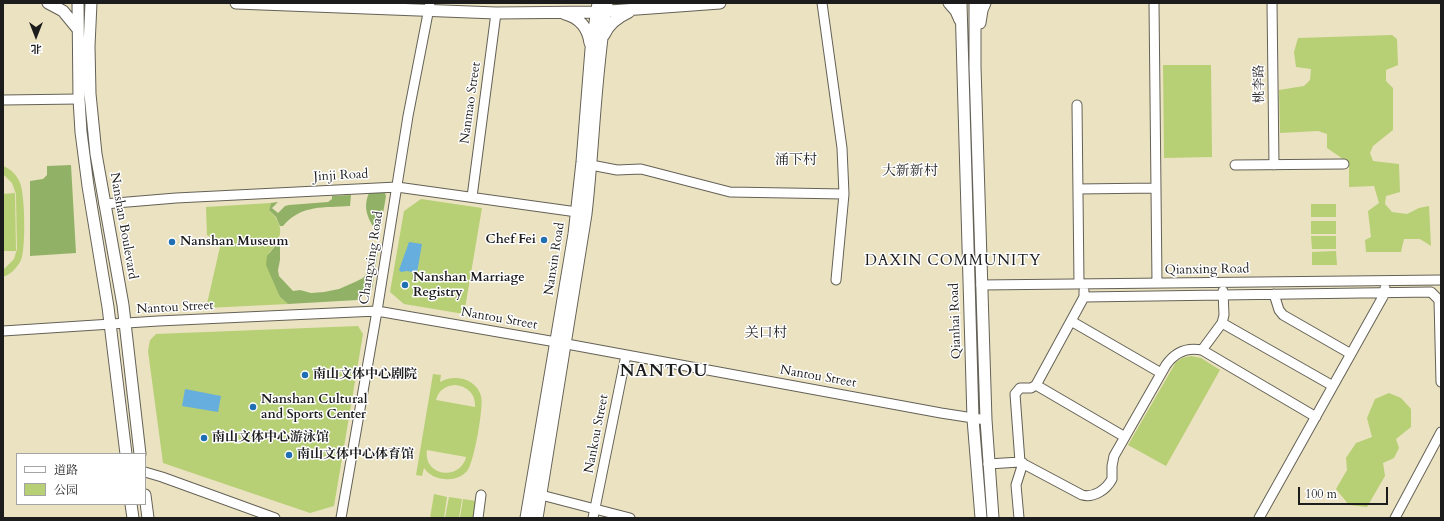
<!DOCTYPE html>
<meta charset="utf-8">
<style>
body{margin:0}
#map{position:relative;width:1444px;height:521px;overflow:hidden;background:#ebe2c1;font-family:Cardo,"Noto Serif SC",serif}
canvas{display:block}
.frame{position:absolute;inset:0;border:4px solid #1c1c1c;pointer-events:none}
.legend{position:absolute;left:16px;top:453px;width:130px;height:52px;box-sizing:border-box;background:#fff;border:1px solid #a4a4a4;margin:0;padding:5px 7px;list-style:none;font-size:12px;color:#1c1c1c}
.legend li{display:flex;align-items:center;gap:8px;height:20px}
.legend b{width:20px;border:1px solid #a4a4a4}
.north{position:absolute;left:16px;top:16px;width:40px;height:40px;-webkit-text-stroke:3px #fff;paint-order:stroke;rotate:180deg;font-size:11px;font-weight:700;line-height:16px;text-align:center;color:#1c1c1c}
.north::after{content:'';display:block;margin:auto;width:14px;height:18px;background:#1c1c1c;clip-path:polygon(50% 0,100% 100%,50% 72%,0 100%)}
.scale{position:absolute;left:1298px;top:487px;width:90px;height:18px;box-sizing:border-box;border:2px solid #1c1c1c;border-top:0;padding-left:5px;font-size:12px;line-height:14px;white-space:nowrap;color:#1c1c1c;-webkit-text-stroke:3px #fff;paint-order:stroke}
</style>
<div id="map">
<canvas width="1444" height="521"></canvas>
<div class="frame"></div>
<ul class="legend">
<li><b style="height:5px;background:#fff"></b>道路</li>
<li><b style="height:11px;background:#b7cf75"></b>公园</li>
</ul>
<div class="north">北</div>
<div class="scale">100 m</div>
</div>
<script>
const ctx = document.querySelector('canvas').getContext('2d');
ctx.lineJoin = 'round';
function fillPath(path, color) { ctx.fillStyle = color; ctx.fill(path, 'evenodd'); }
function trace(path, color, width, dash) { ctx.strokeStyle = color; ctx.lineWidth = width; ctx.lineCap = dash ? 'butt' : 'round'; ctx.setLineDash(dash || []); ctx.stroke(path); }
function drawText(font, color, halo, rows, align = 'center') {
  ctx.font = font + ' Cardo,"Noto Serif SC",serif'; ctx.lineWidth = 3; ctx.setLineDash([]); ctx.textBaseline = 'middle'; ctx.strokeStyle = halo; ctx.fillStyle = color; for (const [text, x, y, turn = 0] of rows) {
    ctx.save(); ctx.translate(x, y); ctx.rotate((+turn || 0) * Math.PI / 180); ctx.textAlign = isNaN(turn) ? turn : align; if (halo) ctx.strokeText(text, 0, 0); ctx.fillText(text, 0, 0); ctx.restore();
  }
}
const green = new Path2D(`
 M 1392,35 L 1397,39 L 1398,65 L 1386,70 L 1386,81 L 1393,88 L 1393,130 L 1373,146 L 1370,153 L 1373,161 L 1399,164 L 1400,192 L 1386,196 L 1385,204 L 1392,212 L 1407,214 L 1419,208 L 1429,206 L 1431,246 L 1420,239 L 1404,239 L 1401,252 L 1366,252 L 1365,240 L 1371,237 L 1368,211 L 1379,203 L 1374,186 L 1349,187 L 1349,166 L 1343,159 L 1327,148 L 1327,134 L 1318,131 L 1280,133 L 1279,90 L 1304,86 L 1310,80 L 1311,69 L 1296,67 L 1294,52 L 1298,38 Z
 M 1163,65 L 1211,65 L 1212,157 L 1164,158 Z
 M 3,166 C 11,169 17,175 20,183 C 25,194 26,249 21,260 C 17,268 11,274 3,277 L 3,270 L 14,259 L 17,249 L 16,194 L 12,183 L 3,174 Z
 M 15,193 L 16,251 L 3,251 L 3,194 Z
 M 421,199 L 482,208 L 464,314 L 404,304 L 390,292 L 404,211 Z
 M 271,203 L 269,210 C 285,226 283,237 269,253 L 280,297 L 288,304 L 206,308 L 220,247 L 217,242 L 207,235 L 206,207 Z
 M 1311,204 L 1336,204 L 1336,217 L 1311,217 Z
 M 1311,221 L 1336,221 L 1336,234 L 1311,234 Z
 M 1311,236 L 1336,236 L 1336,249 L 1312,249 Z
 M 1336,251 L 1337,265 L 1312,265 L 1312,252 Z
 M 358,326 L 363,334 L 334,506 L 310,513 L 163,463 L 148,351 L 150,340 L 156,334 Z
 M 1191,356 L 1201,358 L 1220,370 L 1166,466 L 1128,445 L 1176,362 L 1182,358 Z
 M 433,374 L 441,375 L 440,382 C 454,374 476,378 481,396 C 484,406 474,463 467,471 C 462,477 453,480 445,479 C 437,479 429,475 424,468 L 422,476 L 416,475 ZM 455,385 C 467,386 476,394 475,407 L 436,400 C 439,390 445,386 455,385 ZM 427,450 L 466,457 L 466,458 C 458,482 423,475 427,450 Z
 M 1389,393 L 1401,398 L 1411,409 L 1411,427 L 1396,439 L 1399,448 L 1394,458 L 1383,463 L 1385,476 L 1367,507 L 1349,505 L 1336,489 L 1347,470 L 1346,458 L 1356,443 L 1372,437 L 1367,418 L 1375,399 Z
 M 434,494 L 447,497 L 444,518 L 430,518 Z
 M 449,497 L 462,499 L 459,518 L 445,518 Z
 M 463,499 L 476,501 L 473,518 L 460,518 Z`);
const forest = new Path2D(`
 M 969,136 L 973,136 L 980,397 L 977,397 Z
 M 71,165 L 76,253 L 30,256 L 30,181 L 43,179 L 47,175 L 47,166 Z
 M 369,193 L 385,193 L 386,196 L 379,237 C 371,222 361,211 369,193 Z
 M 351,195 L 350,206 C 325,208 301,204 283,226 L 280,226 L 276,217 L 269,210 L 271,203 L 278,202 L 272,208 L 278,213 L 285,206 L 289,205 L 328,202 L 332,199 L 332,196 Z
 M 276,245 L 280,245 L 280,260 L 278,270 L 279,276 L 293,291 L 300,290 L 311,293 L 324,292 L 339,289 L 355,282 L 363,278 L 372,267 L 378,251 L 372,290 L 358,300 L 288,304 L 280,297 L 266,265 L 267,256 Z`);
const water = new Path2D(`
 M 409,242 L 422,244 L 416,278 L 412,272 L 407,271 L 401,272 L 399,270 Z
 M 185,389 L 221,396 L 218,412 L 182,406 Z`);
const minor = new Path2D(`
 M 822,3 L 842,148 L 844,194 L 836,280
 M 1154,3 L 1157,283
 M 1272,3 L 1274,165
 M 3,100 L 79,99
 M 1077,105 L 1079,284
 M 591,165 L 617,170 L 641,169 L 730,192 L 844,194
 M 1235,165 L 1344,164
 M 1078,189 L 1156,188
 M 472,197 L 496,13
 M 104,204 L 176,198 L 397,187 L 577,212
 M 981,285 L 1441,280
 M 1274,294 L 1279,310 L 1283,315 L 1351,354
 M 1084,297 L 1431,292 L 1439,300 L 1441,382
 M 1071,321 L 1161,373
 M 1222,323 L 1224,315 L 1223,291
 M 3,331 L 158,321 L 377,311 L 556,342 L 941,413 L 986,420
 M 1202,350 L 1222,323 L 1333,386
 M 1036,385 L 1125,437
 M 1020,462 L 1015,394 L 1020,388 L 1031,388 L 1036,385 L 1084,297 L 1084,291
 M 988,464 L 1020,462 L 1082,495 C 1094,498 1106,490 1112,479 L 1112,466 L 1114,456 L 1166,365 C 1175,352 1187,347 1202,350 L 1316,417
 M 145,472 L 162,477 L 275,518
 M 541,495 L 630,518
 M 341,518 L 377,311 L 408,116 L 430,3
 M 478,518 L 481,495
 M 593,518 L 626,355
 M 1019,518 L 1016,485 L 1023,463
 M 1259,518 L 1385,293 L 1385,288
 M 1395,518 L 1441,432`);
const major = new Path2D(`
 M 48,3 L 63,11 L 77,28
 M 78,3 L 79,99 L 81,132 L 88,186 L 108,307 L 126,454
 M 91,3 L 89,46 L 90,94 L 96,154 L 123,305 L 140,454
 M 236,3 L 496,13 L 596,12 L 720,3
 M 949,3 L 956,11 L 960,20
 M 961,3 L 973,419 L 981,518
 M 975,3 L 975,67 L 986,420 L 993,518
 M 565,14 C 580,18 588,28 590,43
 M 980,23 L 982,10 L 985,3
 M 604,35 C 609,23 618,17 629,12
 M 145,495 L 148,518
 M 131,504 L 133,518
 M 526,518 L 574,234 L 582,162 L 591,49 L 598,3
 M 537,518 L 586,214 C 594,144 595,73 607,3`);
const markers = [
 [544,240,4,"#1f6fb2"],
 [172,242,4,"#1f6fb2"],
 [405,285,4,"#1f6fb2"],
 [305,375,4,"#1f6fb2"],
 [253,407,4,"#1f6fb2"],
 [204,438,4,"#1f6fb2"],
 [289,455,4,"#1f6fb2"]
];
const streetNames = [
 ["桃李路",1260,84,-91],
 ["Nanmao Street",471,103,-82],
 ["Jinji Road",341,176,-3],
 ["Nanshan Boulevard",123,226,80],
 ["Changxing Road",372,258,-81],
 ["Nanxin Road",555,259,-81],
 ["Qianxing Road",1207,270,-1],
 ["Nantou Street",175,308,-3],
 ["Nantou Street",499,319,10],
 ["Qianhai Road",956,321,-92],
 ["Nantou Street",818,377,10],
 ["Nankou Street",597,434,-79]
];
const poiNames = [
 ["Chef Fei",536,240,"right"],
 ["Nanshan Museum",180,242],
 ["Nanshan Marriage",413,278],
 ["Registry",413,293],
 ["南山文体中心剧院",313,375],
 ["Nanshan Cultural",261,400],
 ["and Sports Center",261,415],
 ["南山文体中心游泳馆",212,438],
 ["南山文体中心体育馆",297,455]
];
const neighbourhoodNames = [
 ["涌下村",796,161],
 ["大新新村",910,172],
 ["关口村",766,334]
];
const quarterNames = [
 ["DAXIN COMMUNITY",953,262]
];
const districtNames = [
 ["NANTOU",664,372]
];
fillPath(green, '#b7cf75');
fillPath(forest, '#91b266');
fillPath(water, '#66aedd');
trace(minor, '#646156', 11);
trace(major, '#646156', 13);
trace(minor, '#fff', 9);
trace(major, '#fff', 11);
for (const [x, y, r, color] of markers) { const dot = new Path2D(); dot.arc(x, y, r, 0, 2 * Math.PI); ctx.fillStyle = color; ctx.fill(dot); trace(dot, '#fff', 1.5); }
drawText('13px', '#1c1c1c', '#fff', streetNames);
drawText('bold 13px', '#1c1c1c', '#fff', poiNames, 'left');
drawText('14px', '#1c1c1c', '#fff', neighbourhoodNames);
ctx.letterSpacing = '1px';
drawText('15px', '#1c1c1c', '#fff', quarterNames);
ctx.letterSpacing = '0px';
ctx.letterSpacing = '1px';
drawText('bold 17px', '#1c1c1c', '#fff', districtNames);
ctx.letterSpacing = '0px';
</script>
